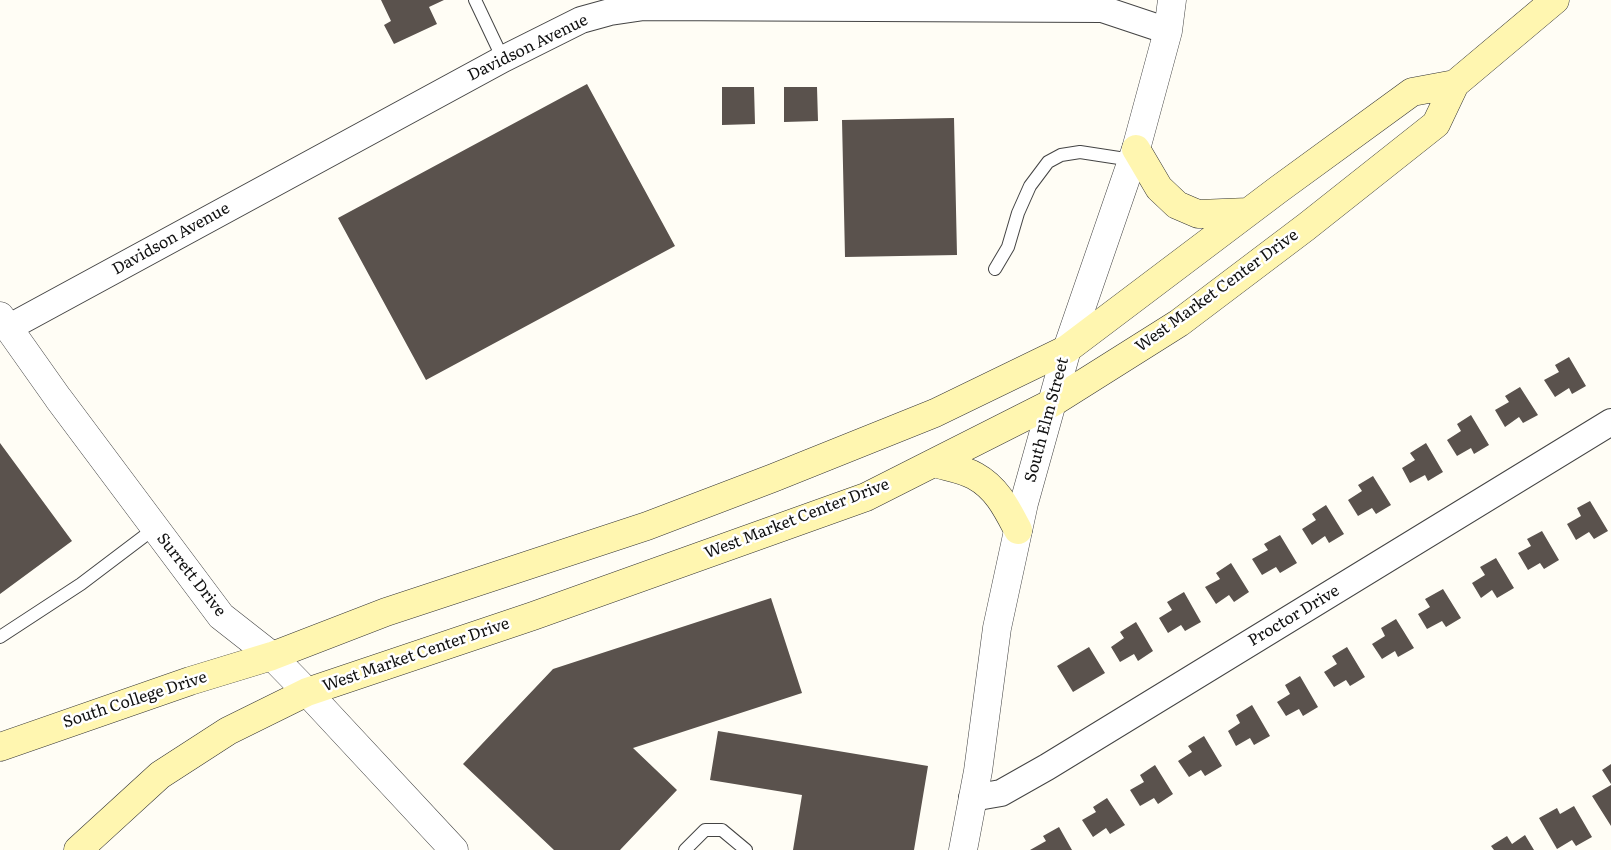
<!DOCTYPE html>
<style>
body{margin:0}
canvas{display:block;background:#fffdf5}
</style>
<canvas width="1611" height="850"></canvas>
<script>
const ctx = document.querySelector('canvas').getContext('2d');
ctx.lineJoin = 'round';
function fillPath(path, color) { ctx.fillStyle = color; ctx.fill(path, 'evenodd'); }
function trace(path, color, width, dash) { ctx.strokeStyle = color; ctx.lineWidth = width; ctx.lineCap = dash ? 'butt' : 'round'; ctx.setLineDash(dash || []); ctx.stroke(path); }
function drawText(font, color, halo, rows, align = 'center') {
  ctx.font = font + ' Literata,serif'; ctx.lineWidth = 5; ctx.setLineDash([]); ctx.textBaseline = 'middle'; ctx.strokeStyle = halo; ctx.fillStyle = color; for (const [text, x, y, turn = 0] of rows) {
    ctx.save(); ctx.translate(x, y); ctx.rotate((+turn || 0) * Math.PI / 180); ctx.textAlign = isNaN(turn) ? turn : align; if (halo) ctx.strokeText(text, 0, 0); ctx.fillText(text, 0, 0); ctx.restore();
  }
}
const building = new Path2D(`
 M 381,0 L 444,0 L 429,7 L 437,24 L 394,44 L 384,25 L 391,21 Z
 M 587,84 L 675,246 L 426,380 L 338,218 Z
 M 722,87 L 754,87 L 755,124 L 722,125 Z
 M 784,87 L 817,87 L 818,121 L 784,122 Z
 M 954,118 L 957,255 L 845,257 L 842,120 Z
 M 1569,357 L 1586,386 L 1572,394 L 1569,388 L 1555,397 L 1544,380 L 1559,372 L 1555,365 Z
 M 1520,387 L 1538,415 L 1523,423 L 1519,417 L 1505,427 L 1495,410 L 1509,402 L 1505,396 Z
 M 1471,415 L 1489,445 L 1474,454 L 1471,448 L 1457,456 L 1447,440 L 1461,431 L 1457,424 Z
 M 0,443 L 72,541 L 0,594 Z
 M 1426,443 L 1443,472 L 1428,481 L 1425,475 L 1410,483 L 1402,468 L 1415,460 L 1410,453 Z
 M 1373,476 L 1391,505 L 1376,514 L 1372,508 L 1358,516 L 1348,500 L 1362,491 L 1358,485 Z
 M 1590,501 L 1608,531 L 1594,539 L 1589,532 L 1576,540 L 1567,524 L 1581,516 L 1577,508 Z
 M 1326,505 L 1344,534 L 1329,543 L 1325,536 L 1312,545 L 1302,529 L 1316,520 L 1312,514 Z
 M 1542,531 L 1559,560 L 1544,569 L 1540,563 L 1528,570 L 1518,553 L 1531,546 L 1527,539 Z
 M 1280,535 L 1297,563 L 1280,573 L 1276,567 L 1262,575 L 1252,559 L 1268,550 L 1264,544 Z
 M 1496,558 L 1514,588 L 1497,598 L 1492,590 L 1481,598 L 1472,583 L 1485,575 L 1480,567 Z
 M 1231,563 L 1249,592 L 1234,602 L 1229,595 L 1216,604 L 1205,587 L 1220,579 L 1216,573 Z
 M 1443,589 L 1461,618 L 1446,627 L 1442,621 L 1427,629 L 1418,614 L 1430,607 L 1425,599 Z
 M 1184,592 L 1201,622 L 1185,631 L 1181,625 L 1168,633 L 1159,618 L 1172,610 L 1167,602 Z
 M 771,598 L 802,693 L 633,748 L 677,790 L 620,850 L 554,850 L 463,764 L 553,669 Z
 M 1396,619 L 1414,648 L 1398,657 L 1395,651 L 1382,659 L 1372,644 L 1385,636 L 1381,628 Z
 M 1136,622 L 1153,651 L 1138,661 L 1134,654 L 1120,662 L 1111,647 L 1124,638 L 1120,632 Z
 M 1089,647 L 1105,673 L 1073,692 L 1057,666 Z
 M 1347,647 L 1365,677 L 1350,686 L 1346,680 L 1334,687 L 1324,672 L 1337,664 L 1332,656 Z
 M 1300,676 L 1318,707 L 1303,716 L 1299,709 L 1286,716 L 1277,702 L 1290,694 L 1285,685 Z
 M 1252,705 L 1270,736 L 1254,745 L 1250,738 L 1236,746 L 1228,731 L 1240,723 L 1236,715 Z
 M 718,731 L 928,766 L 914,850 L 793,850 L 802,795 L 710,780 Z
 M 1204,736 L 1222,766 L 1205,776 L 1201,770 L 1189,777 L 1178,761 L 1192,752 L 1188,746 Z
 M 1611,764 L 1611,784 L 1602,770 Z
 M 1155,765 L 1173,794 L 1158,804 L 1154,798 L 1140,806 L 1130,790 L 1144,782 L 1140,775 Z
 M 1611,785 L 1611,826 L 1592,796 Z
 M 1107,798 L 1125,825 L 1110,834 L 1106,828 L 1093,837 L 1082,820 L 1096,812 L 1093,807 Z
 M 1574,806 L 1592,837 L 1576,846 L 1572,840 L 1557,849 L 1539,818 L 1557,808 L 1560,814 Z
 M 1059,827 L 1072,850 L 1030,850 L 1046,841 L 1043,836 Z
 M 1525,835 L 1534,850 L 1494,850 L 1491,846 L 1507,836 L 1512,844 Z`);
const service = new Path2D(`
 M 475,0 L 503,59
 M 995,269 L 1008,247 L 1018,213 L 1030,186 L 1048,162 L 1061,155 L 1080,152 L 1132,160
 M 0,637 L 81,584 L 155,528
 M 685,850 L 705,830 L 722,830 L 746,850`);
const minor = new Path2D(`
 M 8,328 L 503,59 L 581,20 L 610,12 L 644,7 L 1102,9 L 1168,31
 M 972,798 L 1001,793 L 1047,767 L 1611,422`);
const tertiary = new Path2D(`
 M 0,316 L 58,398 L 221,616 L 272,656 L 307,692 L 454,850
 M 963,850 L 978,771 L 997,628 L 1024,503 L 1067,349 L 1136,149 L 1168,31 L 1172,0`);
const secondary = new Path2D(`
 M 1136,149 L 1159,188 L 1177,205 L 1198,214 L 1248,212
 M 934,463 C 947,467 963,469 975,476 C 997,488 1007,509 1018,530
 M 0,747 L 190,681 L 272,656 L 386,612 L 647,526 L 773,478 L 935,413 L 1067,349 L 1279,189 L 1412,92 L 1455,84
 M 78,850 L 160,775 L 228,731 L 307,692 L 533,616 L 866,497 L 1052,403 L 1179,323 L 1306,227 L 1436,124 L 1455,84 L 1555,0`);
const streetNames = [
 ["Davidson Avenue",528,48,-26],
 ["Davidson Avenue",171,239,-29],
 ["West Market Center Drive",1217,291,-36],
 ["South Elm Street",1047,420,-75],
 ["West Market Center Drive",797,519,-21],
 ["Surrett Drive",191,575,52],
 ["Proctor Drive",1294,616,-31],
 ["West Market Center Drive",416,655,-19],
 ["South College Drive",135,700,-18]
];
fillPath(building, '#5a524d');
trace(service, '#444', 14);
trace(minor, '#444', 28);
trace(tertiary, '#444', 29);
trace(secondary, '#333', 29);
trace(service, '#fff', 12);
trace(minor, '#fff', 26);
trace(tertiary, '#fff', 28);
trace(secondary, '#fff6b0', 28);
drawText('16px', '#111', '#fff', streetNames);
</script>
